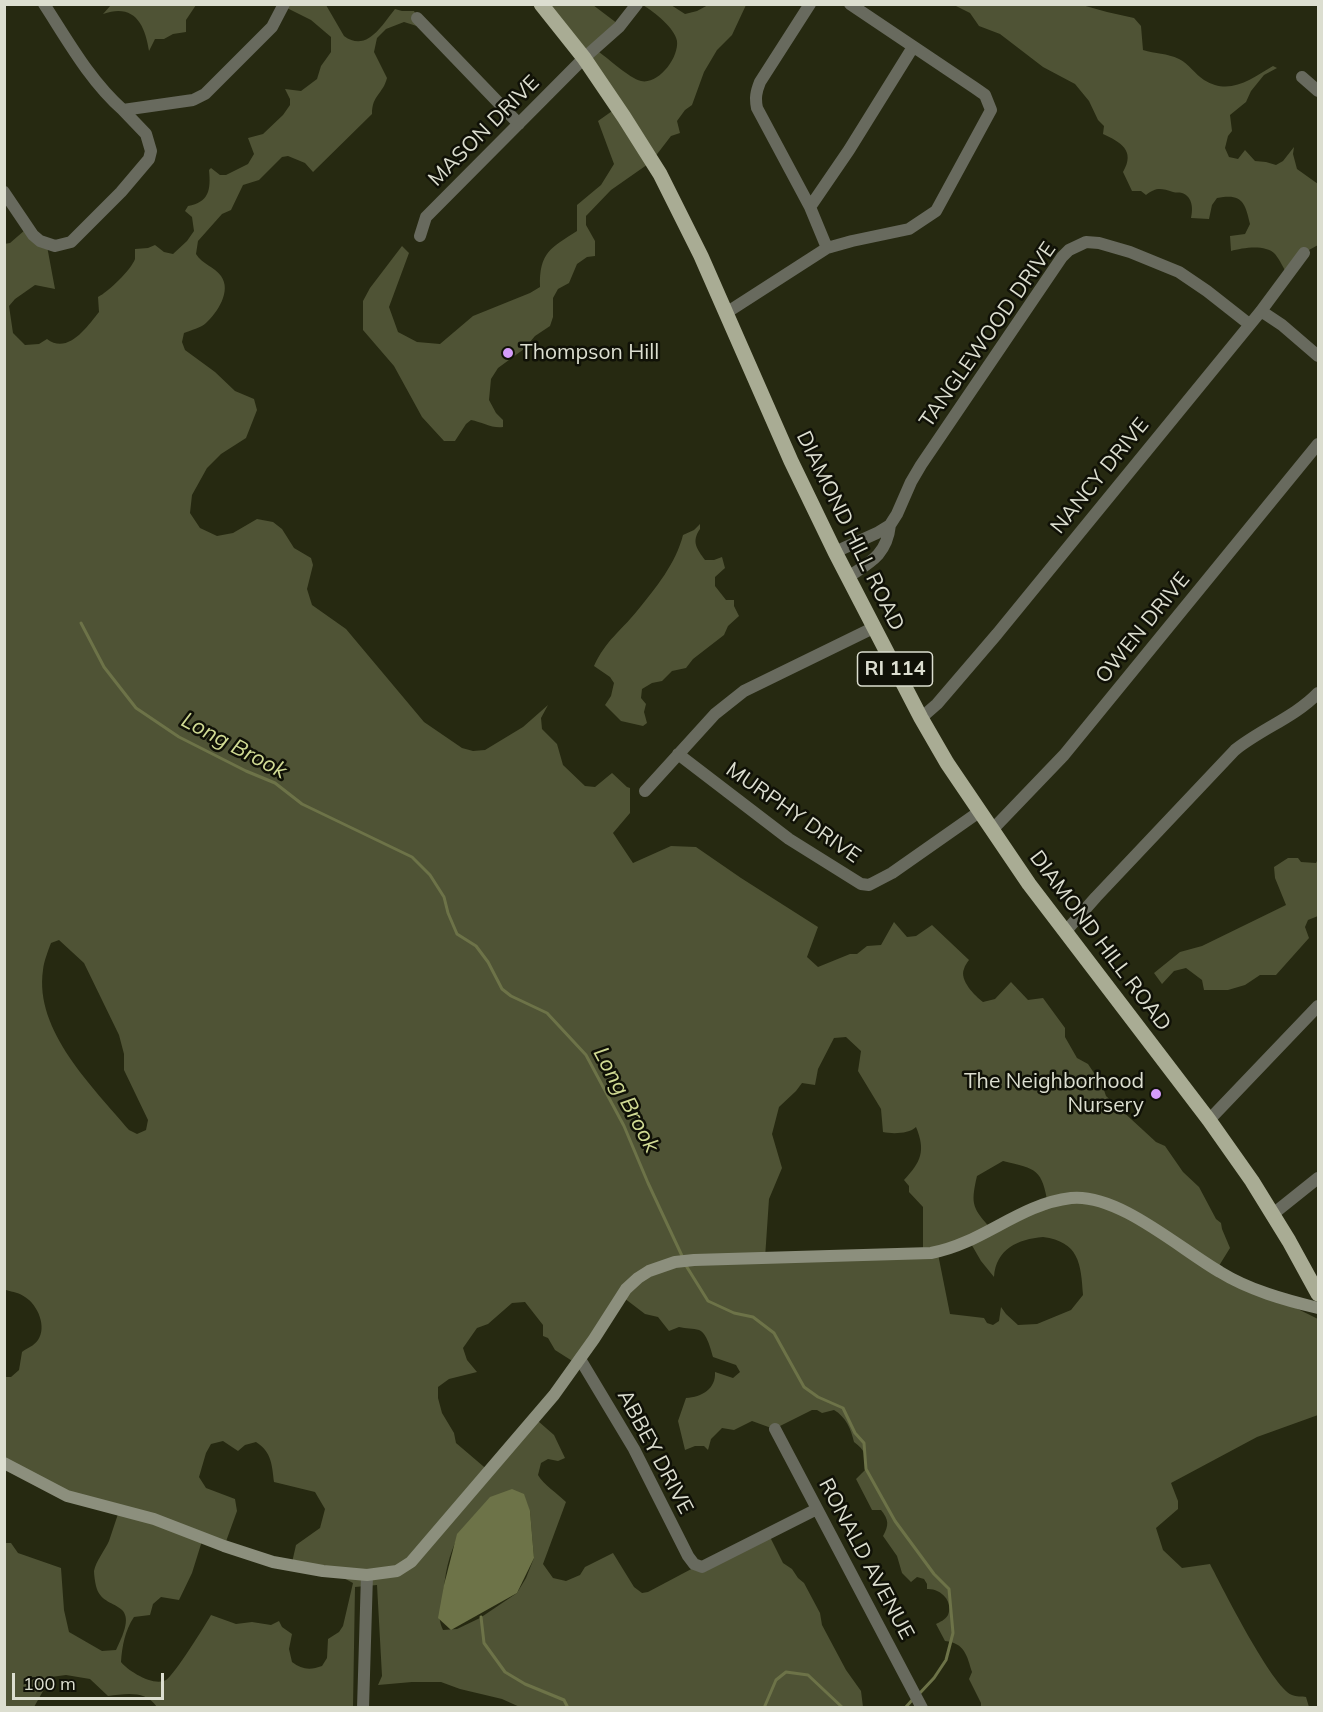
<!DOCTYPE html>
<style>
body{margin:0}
#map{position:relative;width:1323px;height:1712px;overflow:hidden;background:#262911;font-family:Mulish,sans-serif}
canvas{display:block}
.frame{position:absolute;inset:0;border:6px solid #dcded0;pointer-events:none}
.scale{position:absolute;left:12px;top:1673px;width:152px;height:27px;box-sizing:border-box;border:3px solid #dcded0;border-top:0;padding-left:8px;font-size:18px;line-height:21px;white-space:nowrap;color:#dcded0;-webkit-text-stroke:4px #101107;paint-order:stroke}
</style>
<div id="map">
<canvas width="1323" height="1712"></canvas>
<div class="frame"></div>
<div class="scale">100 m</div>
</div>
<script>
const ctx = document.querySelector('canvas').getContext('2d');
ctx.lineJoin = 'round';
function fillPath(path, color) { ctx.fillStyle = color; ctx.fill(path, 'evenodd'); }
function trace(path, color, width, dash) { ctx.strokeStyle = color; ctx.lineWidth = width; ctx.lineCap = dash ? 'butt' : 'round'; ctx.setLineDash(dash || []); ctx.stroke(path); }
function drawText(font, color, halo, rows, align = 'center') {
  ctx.font = font + ' Mulish,sans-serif'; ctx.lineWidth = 5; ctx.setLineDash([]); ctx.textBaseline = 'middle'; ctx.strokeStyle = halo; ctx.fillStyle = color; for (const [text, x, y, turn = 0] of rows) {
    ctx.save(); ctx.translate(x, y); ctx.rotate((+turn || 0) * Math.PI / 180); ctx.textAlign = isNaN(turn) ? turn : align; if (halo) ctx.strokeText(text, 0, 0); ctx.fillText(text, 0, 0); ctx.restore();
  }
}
const green = new Path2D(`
 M 111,5 L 111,4 L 196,5 L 186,20 L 186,32 L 173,34 L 164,39 L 155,39 L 149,51 C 145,24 134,3 103,14 Z
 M 287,5 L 326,5 L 344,36 C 367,53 382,25 395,9 L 402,11 L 414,11 L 423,28 L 404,22 L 386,29 L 377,38 L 374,52 L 387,78 C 383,94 372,95 372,114 L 313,172 L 305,163 L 288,156 L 282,157 L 259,180 L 243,185 L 231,210 L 222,214 L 198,241 L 196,254 C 202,264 215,267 221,276 C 232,291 217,313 206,323 C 201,328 191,330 184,333 L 182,342 L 185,350 L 215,372 L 235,391 L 254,399 L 257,410 L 246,438 L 221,454 L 207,468 L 192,495 L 190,513 L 200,528 L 217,536 L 233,533 L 257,519 L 273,522 L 282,529 L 294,548 L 311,558 L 313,565 L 307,589 L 312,605 L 346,629 L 424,722 L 462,748 L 473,751 L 485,750 L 523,727 L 548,705 L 541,718 L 542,729 L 557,744 L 563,765 L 585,786 L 595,787 L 612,773 L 627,787 L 630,788 L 630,813 L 613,833 L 633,863 L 671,846 L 696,847 L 741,878 L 818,927 L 807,957 L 818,967 L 850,954 L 857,954 L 867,946 L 881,945 L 894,922 L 907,937 L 916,936 L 932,925 L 969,960 C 967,963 965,965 964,969 C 959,980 975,996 983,1002 L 995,999 L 1011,982 L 1028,1000 L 1043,998 L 1065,1028 L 1065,1037 L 1077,1058 L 1088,1064 L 1094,1073 L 1104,1080 L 1103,1087 L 1106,1096 L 1156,1142 L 1165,1146 L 1183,1172 L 1199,1187 L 1216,1219 L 1221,1223 L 1222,1229 L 1230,1248 L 1217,1269 L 1318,1319 L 1318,1415 L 1257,1437 L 1171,1483 L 1178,1501 L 1178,1509 L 1156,1528 L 1163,1550 L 1182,1568 L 1210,1564 C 1222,1587 1272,1687 1292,1695 C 1296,1697 1302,1696 1306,1697 L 1309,1707 L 981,1707 L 981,1703 L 969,1679 L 972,1672 C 967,1656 965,1643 945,1641 L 936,1624 C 940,1622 945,1620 948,1615 C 954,1601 940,1588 927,1589 L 927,1584 L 924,1579 L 917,1577 L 911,1582 L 902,1573 L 897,1556 L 883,1536 C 889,1525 889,1520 881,1510 L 872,1510 L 856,1479 L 866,1469 C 867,1456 865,1450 854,1442 C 851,1429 846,1417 834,1410 L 822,1413 L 817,1410 L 812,1410 L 774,1429 L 752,1421 L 734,1430 L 722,1428 L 711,1439 L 708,1450 L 704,1446 L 695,1446 L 685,1450 L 678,1421 L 686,1398 C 702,1397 716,1389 715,1372 L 733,1378 L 740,1372 L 736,1365 L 713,1357 C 711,1350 707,1333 699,1330 C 693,1328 686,1329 679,1327 L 669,1331 L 658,1317 L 645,1314 L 624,1298 L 577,1364 L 555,1350 L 548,1338 L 543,1336 L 543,1325 L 525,1302 L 512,1303 L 488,1324 L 477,1328 L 463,1348 L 467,1360 L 477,1372 L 449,1379 L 438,1387 L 438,1398 L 442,1413 L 454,1433 L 456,1443 L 490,1472 L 538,1421 L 554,1435 L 565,1458 L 558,1461 L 548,1459 L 541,1463 L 538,1475 C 543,1484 558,1494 566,1502 L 543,1564 L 553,1578 L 566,1581 L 580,1575 L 585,1567 L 613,1553 L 634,1587 L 642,1593 L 648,1592 L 697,1566 L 770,1537 L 783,1563 L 792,1569 L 798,1578 L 804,1583 L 820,1613 L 822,1625 L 846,1670 L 861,1691 L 863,1707 L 522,1708 L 502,1699 L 460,1689 L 441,1682 L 412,1682 L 378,1685 L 382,1676 L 377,1585 L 355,1587 L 353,1707 L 157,1707 C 145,1690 126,1694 108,1696 L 90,1679 L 66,1675 L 51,1677 L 34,1707 L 5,1707 L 5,1543 L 11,1543 L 18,1553 L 61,1568 L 64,1610 L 69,1632 L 102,1651 L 116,1650 C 145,1594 103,1615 96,1586 C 95,1582 94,1575 94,1571 C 96,1561 105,1550 109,1541 C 112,1532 115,1523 118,1514 L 5,1465 L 5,1377 L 11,1377 L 19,1370 L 22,1352 C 27,1348 34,1346 38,1340 C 47,1327 38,1305 25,1297 C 20,1293 13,1292 6,1290 L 4,1291 L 4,244 L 10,243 L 25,230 L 47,246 L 55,289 L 35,285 L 15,299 L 9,306 L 13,333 L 25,345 L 39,344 L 47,339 C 68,355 87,327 99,312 L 98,297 C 108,292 131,270 135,259 C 135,259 135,250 135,249 L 148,248 L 155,245 L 164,252 L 173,254 L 187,241 L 194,231 L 192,217 L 185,211 L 188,206 C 209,202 211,190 209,170 L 211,168 L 220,175 L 226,175 L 248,164 L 254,154 L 248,138 L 263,134 L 283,115 L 290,105 L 290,99 L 285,89 L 301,91 L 317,79 L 321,66 L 331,52 L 331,37 L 311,20 L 287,8 ZM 59,940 L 84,963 L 119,1035 L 124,1054 L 124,1070 L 148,1120 L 146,1130 L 137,1134 L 129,1130 C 93,1087 34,1031 43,970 C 44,961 48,951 51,943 ZM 846,1037 L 861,1051 L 858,1071 L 881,1109 L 883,1132 C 892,1134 909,1134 916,1127 C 926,1151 921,1162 904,1180 L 909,1186 L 909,1192 L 923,1207 L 923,1254 L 765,1258 L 769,1199 L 782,1168 L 772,1134 L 779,1107 L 796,1091 L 802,1083 L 815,1085 L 818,1069 L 834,1038 ZM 1003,1161 C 1037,1169 1042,1169 1048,1205 L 992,1230 C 973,1208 970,1206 977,1176 ZM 1043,1237 C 1079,1242 1081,1263 1083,1295 L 1071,1310 L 1037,1324 L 1018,1325 L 1006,1314 L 1001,1307 L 999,1321 L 993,1325 L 987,1323 L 984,1318 L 950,1314 L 938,1254 L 970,1242 L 981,1261 L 994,1277 C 996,1249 1018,1239 1043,1237 ZM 223,1441 L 238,1451 L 245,1445 L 256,1442 C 272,1452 272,1466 274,1482 L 315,1492 L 325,1509 L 320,1528 L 296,1545 L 291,1567 L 338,1575 L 353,1583 L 343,1626 L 339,1632 L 328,1639 L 327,1658 L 322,1666 C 311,1670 302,1670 292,1662 L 289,1649 L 292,1634 L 282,1627 L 279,1621 L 271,1625 L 252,1622 L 236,1624 L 211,1615 C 204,1627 175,1674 166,1680 C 154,1687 128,1671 121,1662 C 122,1647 125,1630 134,1617 L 150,1615 L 153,1604 L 161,1597 L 179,1600 L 192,1573 L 202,1541 L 224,1547 L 237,1511 L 235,1499 L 206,1488 L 199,1477 L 206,1453 L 211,1444 ZM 530,1511 L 534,1558 L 526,1578 L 517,1593 L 480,1618 L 457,1629 L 443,1630 C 436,1613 442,1614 443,1598 C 445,1573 448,1557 459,1534 Z
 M 541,5 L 593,5 L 622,27 L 599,52 C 609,59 629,78 641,81 C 658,85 679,58 677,41 C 675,28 654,12 643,5 L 671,5 L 685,14 L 697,11 L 708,5 L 746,5 L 732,35 L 717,50 L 704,72 L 692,105 L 685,110 L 677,121 L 680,133 L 671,136 L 651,162 L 611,190 L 586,216 L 586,225 L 595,241 L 595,256 L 587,257 L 577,264 L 569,283 L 558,289 L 553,298 L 553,317 L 550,326 L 535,336 L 524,349 L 498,368 L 491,379 L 489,400 L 496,413 L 503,420 L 503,427 C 493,429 482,422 471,420 L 466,424 L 455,441 L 444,441 L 422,417 L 394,366 L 363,330 L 363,301 L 370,288 L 402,246 L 409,253 L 389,307 L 398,332 L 417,342 L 440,344 L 473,316 L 530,293 L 540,287 C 539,252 551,248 577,231 L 577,205 L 601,185 L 614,164 L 598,121 L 615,109 Z
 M 954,5 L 1082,5 L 1107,12 L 1134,18 L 1141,26 L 1143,50 C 1155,54 1167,53 1179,59 C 1189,64 1195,74 1204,80 C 1230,96 1251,79 1273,66 L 1277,68 L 1264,75 L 1251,91 L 1246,102 L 1230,115 L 1232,131 L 1228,136 L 1225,148 L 1229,157 L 1238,159 L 1245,150 L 1255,161 L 1266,162 L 1276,165 L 1283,161 L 1294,147 L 1293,154 L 1297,169 L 1318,184 L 1318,245 L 1300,255 L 1288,276 C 1284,269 1280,260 1275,254 C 1265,244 1243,248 1231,251 L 1230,236 L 1245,234 L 1250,224 C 1245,202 1242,193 1217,198 L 1212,205 L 1209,219 L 1191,218 C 1193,209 1193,197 1182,193 C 1179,192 1176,193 1173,192 C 1161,188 1156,187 1146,195 L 1141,191 L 1132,191 L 1123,172 C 1136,150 1120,142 1103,134 L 1104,126 L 1098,120 L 1089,101 L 1075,84 L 1043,67 L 1000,34 L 979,26 L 970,13 Z
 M 700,524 L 700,529 C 691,542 697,549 705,560 L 714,560 L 722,557 L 725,568 L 715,577 L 715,586 L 726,600 L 734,600 L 734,606 L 739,616 L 728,626 L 724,635 L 693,659 L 686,668 L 672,671 L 662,681 L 652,683 L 642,689 L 641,698 L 646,704 L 644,712 L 647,723 L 643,726 L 621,721 L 605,705 L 611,696 L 614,683 L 610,677 L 594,666 C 606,640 620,632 637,611 C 656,588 676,563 683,535 L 694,530 Z
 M 1288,858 L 1298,858 L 1301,862 L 1316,863 L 1318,859 L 1318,916 L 1308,920 L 1305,927 L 1309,938 L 1276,975 L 1260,975 L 1245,985 L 1228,990 L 1204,990 L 1202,980 L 1186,968 L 1174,971 L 1162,984 L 1154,973 L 1180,952 L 1202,946 L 1286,905 L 1275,878 L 1274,867 Z`);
const water = new Path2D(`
 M 512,1489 L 524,1494 L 530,1511 L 534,1558 L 517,1593 L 451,1630 L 438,1618 L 444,1585 L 457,1534 L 490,1497 Z`);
const stream = new Path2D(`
 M 81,623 L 104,667 L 136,708 L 179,737 L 246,771 L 275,783 L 302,804 L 412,857 L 430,875 L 444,897 L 448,913 L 457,934 L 476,946 L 488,962 L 502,989 L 511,996 L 547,1013 L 586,1055 L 624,1126 L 648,1183 L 683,1258
 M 685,1264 L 708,1301 L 734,1313 L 753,1317 L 774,1333 L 804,1387 L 818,1397 L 843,1408 L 855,1433 L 864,1443 L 866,1469 L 895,1521 L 934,1574 L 949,1589 L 953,1633 L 946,1660 L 934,1678 L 919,1694
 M 481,1617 L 484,1643 L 505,1672 L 525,1684 L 564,1700 L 568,1708
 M 764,1708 L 776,1680 L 786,1672 L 808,1675 L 843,1708
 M 905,1708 L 914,1698`);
const street = new Path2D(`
 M 44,4 C 68,41 90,81 123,110 L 193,100 L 205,94 L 272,27 L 284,4
 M 810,4 L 760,82 C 756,92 755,98 757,108 L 810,207 L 827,248
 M 417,18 L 519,124
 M 1302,77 L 1318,91
 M 4,192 L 33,235 L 40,241 L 55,246 L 71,242 L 121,192 L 149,159 L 151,151 L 146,134 L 123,110
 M 810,207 L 849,150 L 913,47
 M 420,236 L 426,217 L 584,58 L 619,27 L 637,4
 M 1261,311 L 1282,325 L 1318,356
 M 726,313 L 827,248 L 852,241 L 909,229 L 936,211 L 991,110 L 985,95 L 975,88 L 850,4
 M 835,552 L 877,533 L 890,525 L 897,514 L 911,482 L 921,465 L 1062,257 L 1069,250 L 1086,242 L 1099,243 L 1130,252 L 1179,272 L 1207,291 L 1249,324
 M 848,577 C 871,562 887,554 890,525
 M 921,718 L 937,704 L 997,634 L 1261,311 L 1304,253
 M 678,754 L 789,839 L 861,884 L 869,885 L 892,873 L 979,812
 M 645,791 L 715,714 L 744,691 L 873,628
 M 992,830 L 1064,755 L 1318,444
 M 1065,932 L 1096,897 L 1235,750 C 1261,729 1295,717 1318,693
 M 1209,1120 L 1318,1006
 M 1273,1214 L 1318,1178
 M 580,1359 L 634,1449 L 688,1556 L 694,1564 L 702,1567 L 817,1509
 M 775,1429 L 922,1708
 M 363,1708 L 367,1575`);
const secondary = new Path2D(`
 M 4,1463 L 67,1496 L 154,1519 L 224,1546 L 273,1562 L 323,1571 L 367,1575 L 397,1571 L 411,1562 L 554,1395 L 594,1339 L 626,1289 L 638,1278 L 649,1271 L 675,1262 L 694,1260 L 931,1253 C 982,1244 1019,1204 1071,1198 C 1118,1193 1180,1249 1220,1272 C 1249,1290 1285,1300 1318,1308`);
const primary = new Path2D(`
 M 541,4 L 584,58 L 624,117 L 660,174 L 701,256 L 791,461 L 835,552 L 921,718 L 947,763 L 1029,884 L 1209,1120 L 1252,1181 L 1289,1241 L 1318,1294`);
const markers = [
 [508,353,6,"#d59cfb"],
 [1156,1094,6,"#d59cfb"]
];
const shields = [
 [895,669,75]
];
const shieldNames = [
 ["RI 114",895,669]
];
const streetNames = [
 ["MASON DRIVE",484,131,-45],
 ["TANGLEWOOD DRIVE",988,335,-55],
 ["NANCY DRIVE",1100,476,-51],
 ["DIAMOND HILL ROAD",850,531,64],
 ["OWEN DRIVE",1143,628,-51],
 ["MURPHY DRIVE",793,813,35],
 ["DIAMOND HILL ROAD",1100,941,53],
 ["ABBEY DRIVE",655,1452,62],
 ["RONALD AVENUE",866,1559,62]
];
const poiNames = [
 ["Thompson Hill",520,353],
 ["The Neighborhood",1144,1082,"right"],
 ["Nursery",1144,1106,"right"]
];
const waterNames = [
 ["Long Brook",234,746,28],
 ["Long Brook",626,1100,62]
];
fillPath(green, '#4f5335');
fillPath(water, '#6d7348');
trace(stream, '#6d7348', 3);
trace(street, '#686a5e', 12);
trace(secondary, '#8c8f7d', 12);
trace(primary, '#a9ac94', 15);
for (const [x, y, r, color] of markers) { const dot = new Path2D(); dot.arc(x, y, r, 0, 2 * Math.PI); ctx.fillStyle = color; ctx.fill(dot); trace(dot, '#101107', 2); }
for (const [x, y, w] of shields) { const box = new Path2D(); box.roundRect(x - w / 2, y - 17, w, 34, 4.5); ctx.fillStyle = '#101107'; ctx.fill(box); trace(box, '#dcded0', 1.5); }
drawText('bold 20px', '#dcded0', null, shieldNames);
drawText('21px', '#dcded0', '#101107', streetNames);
drawText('21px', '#dcded0', '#101107', poiNames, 'left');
drawText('italic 22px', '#d1db94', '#101107', waterNames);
</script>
